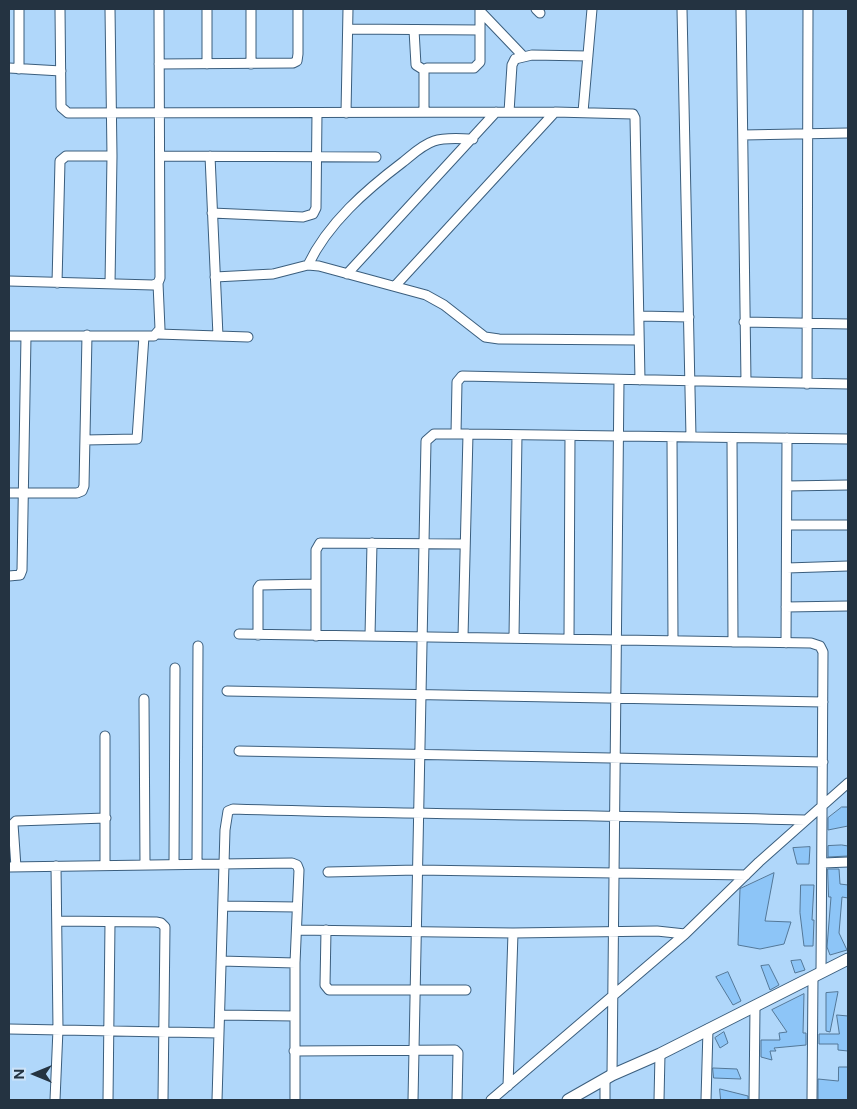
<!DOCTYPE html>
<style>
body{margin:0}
#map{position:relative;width:857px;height:1109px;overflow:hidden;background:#b0d7fa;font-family:Figtree,sans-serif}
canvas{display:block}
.frame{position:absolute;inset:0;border:10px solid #243341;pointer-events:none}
.north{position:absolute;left:10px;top:1049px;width:50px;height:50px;-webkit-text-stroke:4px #cbe2f8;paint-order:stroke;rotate:270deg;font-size:14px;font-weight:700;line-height:20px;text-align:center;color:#243341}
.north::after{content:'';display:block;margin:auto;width:18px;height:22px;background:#243341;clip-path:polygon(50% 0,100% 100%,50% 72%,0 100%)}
</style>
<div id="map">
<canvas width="857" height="1109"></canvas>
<div class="frame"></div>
<div class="north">N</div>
</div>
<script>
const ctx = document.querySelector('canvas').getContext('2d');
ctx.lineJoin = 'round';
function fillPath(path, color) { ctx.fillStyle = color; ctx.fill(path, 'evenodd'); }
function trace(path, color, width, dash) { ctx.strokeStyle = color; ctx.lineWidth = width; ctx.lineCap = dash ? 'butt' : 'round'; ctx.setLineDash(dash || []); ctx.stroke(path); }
const building = new Path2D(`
 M 842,807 L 848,807 L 848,826 L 828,830 L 828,818 Z
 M 842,845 L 848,846 L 848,856 L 828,857 L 828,846 Z
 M 810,847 L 809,864 L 797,864 L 793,848 Z
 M 828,869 L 839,869 L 840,884 L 848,885 L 848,898 L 842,897 L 839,933 L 847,950 L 830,955 L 827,947 L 831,897 L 829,897 Z
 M 774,873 L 765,921 L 791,922 L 784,944 L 760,949 L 738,945 L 740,889 Z
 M 801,885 L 814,885 L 812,920 L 814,920 L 813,946 L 804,946 L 800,913 Z
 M 801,960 L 805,970 L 795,973 L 791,961 Z
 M 769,965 L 779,985 L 770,990 L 761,966 Z
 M 728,972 L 741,1001 L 733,1005 L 716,977 Z
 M 838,992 L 830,1032 L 826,1031 L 826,993 Z
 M 804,994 L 803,1033 L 806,1033 L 806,1045 L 774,1048 L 776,1051 L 770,1051 L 772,1060 L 761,1057 L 761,1040 L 780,1040 L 779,1033 L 787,1032 L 772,1010 Z
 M 837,1015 L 848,1016 L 848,1051 L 838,1050 L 838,1044 L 819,1044 L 819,1034 L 839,1034 Z
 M 724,1032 L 728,1043 L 720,1048 L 715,1038 Z
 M 839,1067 L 848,1067 L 848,1100 L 818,1100 L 818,1079 L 838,1081 Z
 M 713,1068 L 737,1069 L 741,1079 L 714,1078 Z
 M 720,1089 L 748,1096 L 748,1100 L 721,1100 Z`);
const minor = new Path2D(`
 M 19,9 L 19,69
 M 60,9 L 61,107 L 68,113 L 555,112 L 633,114 L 635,118 L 640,380
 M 207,9 L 207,64
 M 536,9 L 540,13
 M 682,9 L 691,437
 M 741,9 L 746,382
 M 480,11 L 523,56
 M 348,29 L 480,30
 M 414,30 L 416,65 L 424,70
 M 159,64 L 293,63 L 297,61 L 298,54 L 298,9
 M 251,64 L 251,9
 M 9,68 L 61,71
 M 424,112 L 424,70 L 427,68 L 474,68 L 480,62 L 480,9
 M 509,112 L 512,65 L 515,59 L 532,55 L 588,56
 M 583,112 L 592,9
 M 346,113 L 348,9
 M 743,135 L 848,133
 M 160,156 L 376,157
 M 210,156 L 218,336
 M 212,213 L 303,217 L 313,214 L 316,208 L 317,113
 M 308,265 C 328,223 366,190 403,162 C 413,154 422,145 434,141 C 446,137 460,139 473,139
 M 347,274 L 496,112
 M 215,277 L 273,274 L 308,265 L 319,266 L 426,295 L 444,305 L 485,337 L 499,339 L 639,340
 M 9,281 L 153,285 L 158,283 L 160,278 L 159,9
 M 57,283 L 60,161 L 66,156 L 112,156
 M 110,284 L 112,156 L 110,9
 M 395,286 L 555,112
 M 639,316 L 689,317
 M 744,322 L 848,324
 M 158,334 L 248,337
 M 9,336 L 154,336 L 160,329 L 158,283
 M 807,384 L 808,9
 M 456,434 L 457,382 L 462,376 L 848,384
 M 672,437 L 673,640
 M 732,438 L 733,642
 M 85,440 L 137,439 L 144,336
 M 787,486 L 848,485
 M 9,493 L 77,493 L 82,491 L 84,486 L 87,335
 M 787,525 L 848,525
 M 787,568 L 848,566
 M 9,576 L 20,575 L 22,570 L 26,336
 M 786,607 L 848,606
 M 239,634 L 811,643 L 820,646 L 823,652 L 821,973
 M 258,635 L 258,588 L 260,585 L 316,584
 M 316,636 L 316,550 L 320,543 L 465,544
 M 370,636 L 372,543
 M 463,637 L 468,434
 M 514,637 L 517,435
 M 569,638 L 570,436
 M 786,643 L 787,438
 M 227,691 L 823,702
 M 144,699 L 145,864
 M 105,736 L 105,865
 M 239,751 L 823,762
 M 197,863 L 198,646
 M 823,863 L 848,862
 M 174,864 L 175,668
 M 9,867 L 292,863 L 297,865 L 299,870 L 295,963 L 295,1100
 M 16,867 L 13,824 L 16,821 L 106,818
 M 328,872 L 417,870 L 746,875
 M 223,906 L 297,907
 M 57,921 L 156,922 L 161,923 L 165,927 L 163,1100
 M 297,930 L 513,933 L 657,931 L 685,934
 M 326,930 L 325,985 L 329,990 L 466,990
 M 221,961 L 295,963
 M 220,1015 L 295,1016
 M 9,1029 L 219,1033
 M 294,1051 L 455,1050 L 458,1053 L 457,1100
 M 612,1075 L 619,380
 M 605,1079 L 605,1100
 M 508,1086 L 513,933
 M 55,1100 L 58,1029 L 56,866
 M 108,1100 L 110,923
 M 217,1100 L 225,830 L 228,811 L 233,809 C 424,815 614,815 805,820
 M 413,1100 L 426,441 L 434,434 L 468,434 L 848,439
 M 491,1100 L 685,934 L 759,862 L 848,783
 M 659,1100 L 660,1054
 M 706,1100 L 708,1029
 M 754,1100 L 755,1007
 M 812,1100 L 813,977`);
const tertiary = new Path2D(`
 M 568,1100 L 612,1075 L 660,1054 L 848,959`);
fillPath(building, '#8dc5f7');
trace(building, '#537797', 1);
trace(minor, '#3b5e7d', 11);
trace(tertiary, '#3b5e7d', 13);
trace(minor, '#fff', 9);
trace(tertiary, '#fff', 11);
</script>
